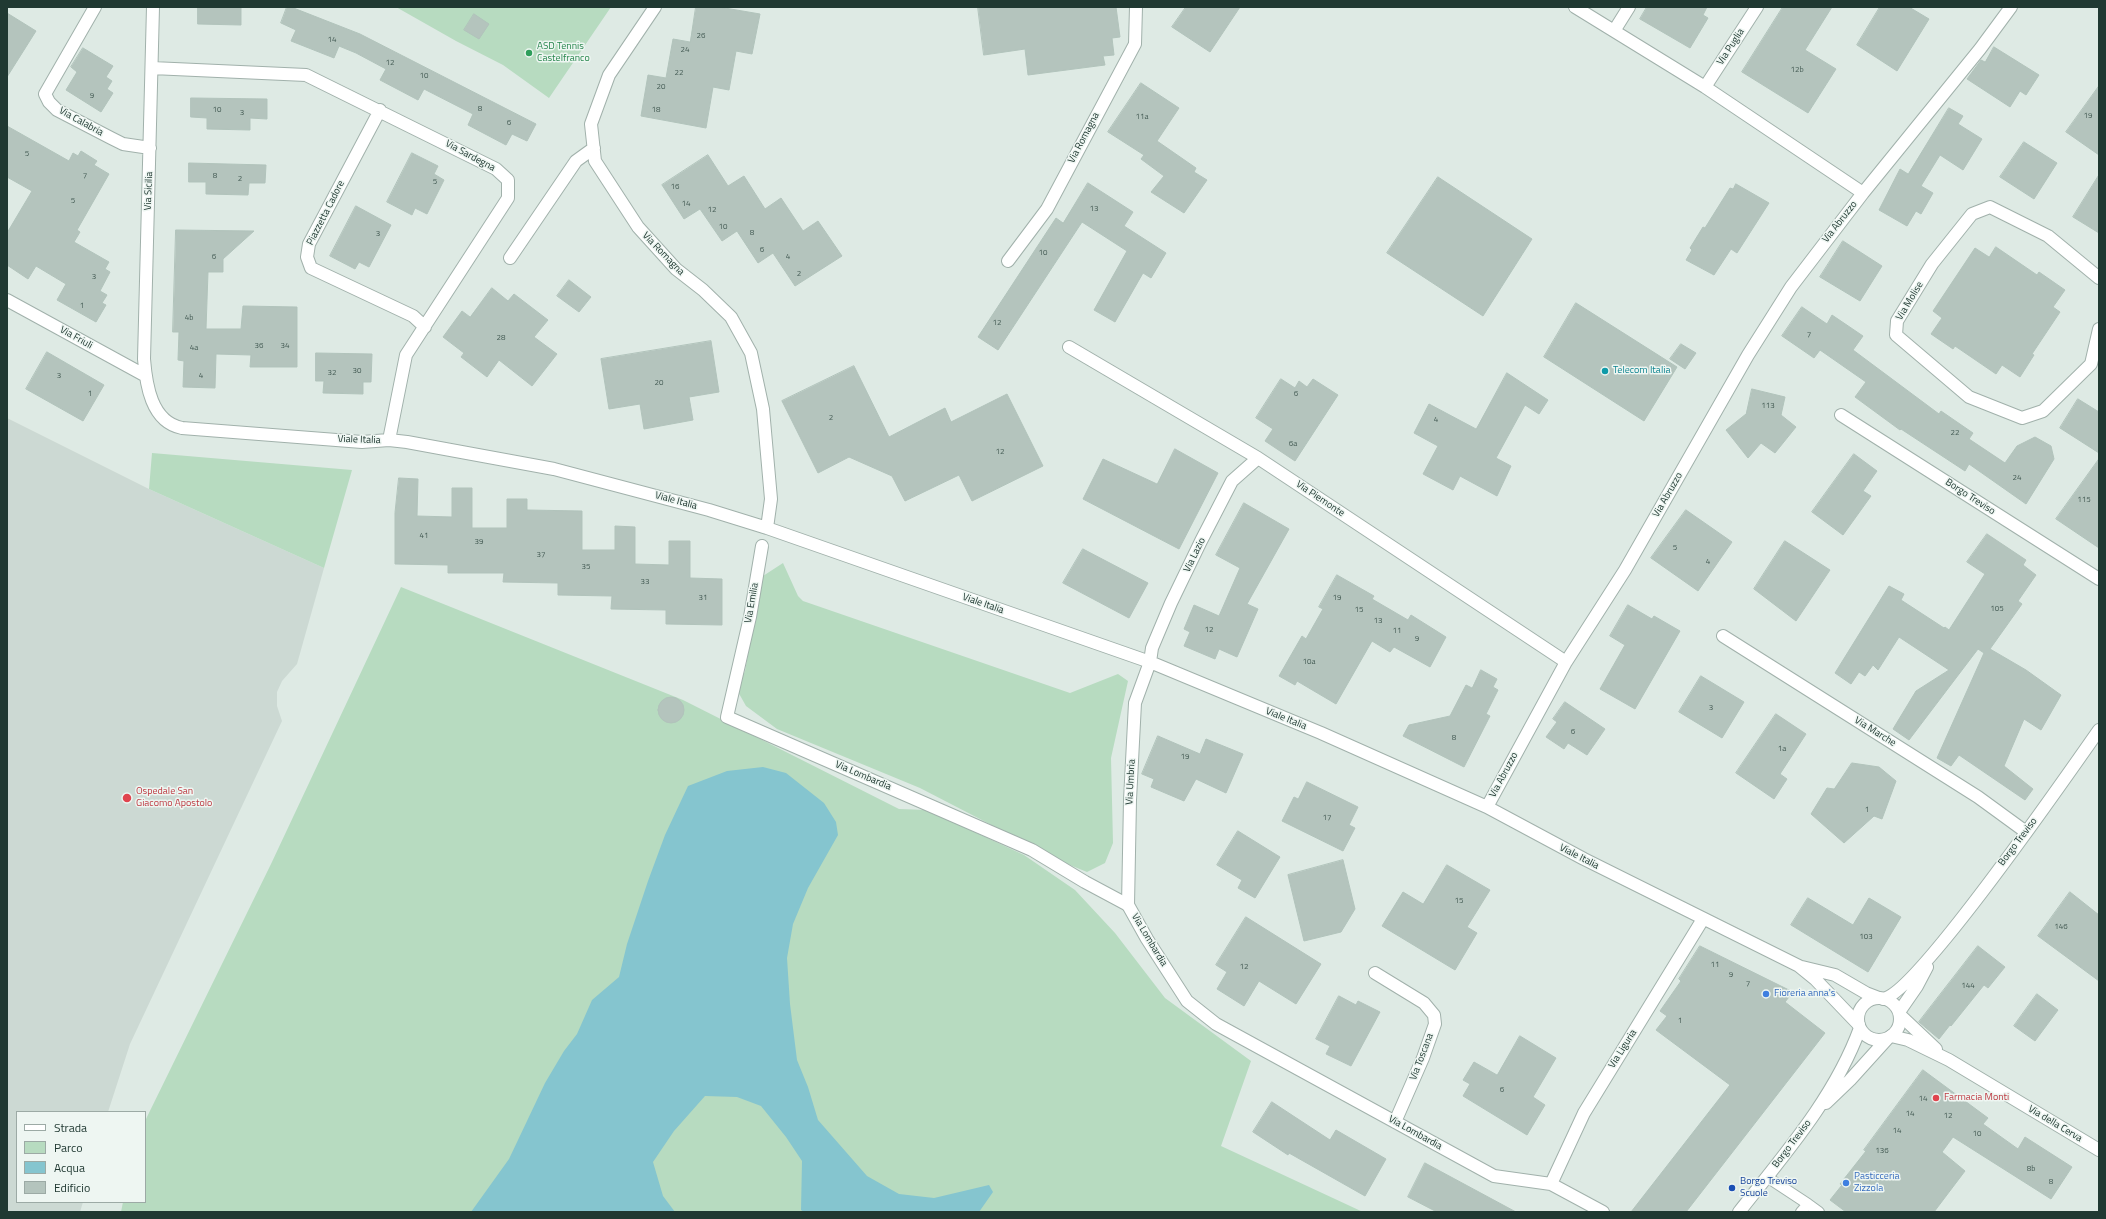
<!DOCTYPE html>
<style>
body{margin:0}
#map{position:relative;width:2106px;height:1219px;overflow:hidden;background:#deeae4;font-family:"Titillium Web",sans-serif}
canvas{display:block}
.frame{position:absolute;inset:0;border:8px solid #203932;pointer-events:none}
.legend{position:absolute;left:16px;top:1111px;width:130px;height:92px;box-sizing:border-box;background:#eef6f2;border:1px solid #9caaa5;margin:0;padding:5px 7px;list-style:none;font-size:12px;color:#203932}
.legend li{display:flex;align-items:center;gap:8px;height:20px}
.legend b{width:20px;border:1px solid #9caaa5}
</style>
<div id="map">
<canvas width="2106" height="1219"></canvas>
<div class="frame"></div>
<ul class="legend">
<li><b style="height:5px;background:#fff"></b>Strada</li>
<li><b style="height:11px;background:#b7dbc0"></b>Parco</li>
<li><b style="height:11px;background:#85c5cf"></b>Acqua</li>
<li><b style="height:11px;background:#b4c4bd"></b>Edificio</li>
</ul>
</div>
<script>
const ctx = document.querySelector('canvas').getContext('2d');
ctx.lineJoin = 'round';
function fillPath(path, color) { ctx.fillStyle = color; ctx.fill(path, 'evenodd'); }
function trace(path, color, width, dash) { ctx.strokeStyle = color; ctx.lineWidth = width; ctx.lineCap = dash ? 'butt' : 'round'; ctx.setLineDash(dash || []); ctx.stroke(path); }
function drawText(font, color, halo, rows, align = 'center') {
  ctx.font = font + ' "Titillium Web",sans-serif'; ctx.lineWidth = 3; ctx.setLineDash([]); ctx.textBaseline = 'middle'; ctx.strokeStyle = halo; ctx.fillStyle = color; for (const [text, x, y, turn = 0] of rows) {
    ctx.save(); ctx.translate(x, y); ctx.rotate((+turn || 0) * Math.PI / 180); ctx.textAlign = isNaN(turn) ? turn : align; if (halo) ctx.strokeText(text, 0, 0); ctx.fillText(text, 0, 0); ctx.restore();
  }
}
const built = new Path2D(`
 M 7,418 L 149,489 L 324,568 L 297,664 L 282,681 L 277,692 L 277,706 L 282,721 L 130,1044 L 108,1112 L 17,1112 L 17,1202 L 83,1202 L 80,1212 L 7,1212 Z`);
const green = new Path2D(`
 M 396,7 L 611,7 L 549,98 L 503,65 L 456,41 Z
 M 152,453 L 352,470 L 324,568 L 149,489 Z
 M 783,563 L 798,596 L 803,601 L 1070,693 L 1118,674 L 1128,681 L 1111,758 L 1113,843 L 1105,863 L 1087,872 L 1065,863 L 920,788 L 777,729 L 746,706 L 737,690 L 745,671 L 761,583 L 763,576 Z
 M 401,587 L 683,700 L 899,809 L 927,810 L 1024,855 L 1075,890 L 1115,933 L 1165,998 L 1251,1061 L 1221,1146 L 1363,1212 L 121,1212 L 123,1202 L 145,1202 L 145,1121 L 271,864 Z`);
const water = new Path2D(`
 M 763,767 L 786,773 L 824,803 L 836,822 L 838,835 L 808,888 L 793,924 L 787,958 L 790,1004 L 797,1060 L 808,1087 L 818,1120 L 867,1176 L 899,1194 L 934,1198 L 989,1185 L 993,1192 L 979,1212 L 804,1212 L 801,1210 L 802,1161 L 786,1137 L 761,1106 L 737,1097 L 705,1096 L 674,1131 L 653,1162 L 663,1196 L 675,1212 L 471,1212 L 509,1159 L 545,1083 L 564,1051 L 577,1034 L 592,1000 L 619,977 L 627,944 L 648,881 L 665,835 L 688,786 L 727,771 Z`);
const building = new Path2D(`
 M 198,7 L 241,7 L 241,25 L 198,24 Z
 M 287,7 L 291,7 L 360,34 L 536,124 L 527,141 L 512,134 L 506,145 L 468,125 L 473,114 L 424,89 L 418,100 L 380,80 L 386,69 L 356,53 L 339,46 L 334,58 L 291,41 L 296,30 L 281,23 Z
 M 696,7 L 719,7 L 760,14 L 752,54 L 736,51 L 729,90 L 713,87 L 706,128 L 641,116 L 648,75 L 666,78 L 673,39 L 690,42 Z
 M 978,7 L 1116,7 L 1120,37 L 1112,38 L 1114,55 L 1103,56 L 1105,65 L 1028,75 L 1025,49 L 984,55 Z
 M 1186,7 L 1240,7 L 1210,52 L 1172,27 Z
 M 1647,7 L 1707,7 L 1703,15 L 1708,18 L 1690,48 L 1640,19 Z
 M 1783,7 L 1832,7 L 1805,50 L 1836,69 L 1808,113 L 1742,72 Z
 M 1880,7 L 1909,7 L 1929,19 L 1897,71 L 1857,45 Z
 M 7,13 L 36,31 L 7,77 Z
 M 474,14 L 489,24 L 479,39 L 464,30 Z
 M 1994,47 L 2039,75 L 2026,95 L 2020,91 L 2010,107 L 1967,79 L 1981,60 L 1985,62 Z
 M 83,48 L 113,66 L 106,77 L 112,81 L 107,89 L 113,93 L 101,112 L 66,90 L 77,72 L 71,67 Z
 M 1141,83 L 1179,108 L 1157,141 L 1196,168 L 1194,172 L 1207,180 L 1184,213 L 1151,192 L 1164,176 L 1141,159 L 1144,155 L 1108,132 Z
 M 2099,86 L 2099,155 L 2066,132 Z
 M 191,98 L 267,99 L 267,119 L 250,118 L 250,130 L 207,129 L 207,118 L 191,117 Z
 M 1949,108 L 1963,116 L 1958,124 L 1982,139 L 1963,170 L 1940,155 L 1921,186 L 1933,193 L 1921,214 L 1916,211 L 1907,226 L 1879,210 L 1900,169 L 1908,174 Z
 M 7,126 L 69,161 L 73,153 L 78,156 L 81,151 L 97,161 L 94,165 L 109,174 L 77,230 L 80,232 L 74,242 L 109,262 L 105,269 L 110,272 L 100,291 L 107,295 L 102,303 L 106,305 L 96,322 L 57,300 L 66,284 L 36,266 L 28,279 L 7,265 L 7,233 L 32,191 L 7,177 Z
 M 2024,142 L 2057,163 L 2034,199 L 2000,177 Z
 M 412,153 L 438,166 L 434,174 L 444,180 L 427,214 L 415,208 L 412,215 L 387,202 Z
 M 708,155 L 728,186 L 744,176 L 765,209 L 781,198 L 803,231 L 818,221 L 842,256 L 795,286 L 773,253 L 758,263 L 737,231 L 722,241 L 700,209 L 684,219 L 662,185 Z
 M 189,163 L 266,165 L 265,183 L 249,183 L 248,195 L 206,194 L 206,182 L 189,182 Z
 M 2099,175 L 2099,233 L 2073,217 Z
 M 1438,177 L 1532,239 L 1483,316 L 1387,253 Z
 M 1088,183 L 1133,212 L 1124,226 L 1166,253 L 1151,278 L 1143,273 L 1115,322 L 1094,310 L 1127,251 L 1082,222 L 998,350 L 978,337 L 1056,218 L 1063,223 Z
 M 1736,184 L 1769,203 L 1737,253 L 1731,249 L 1714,275 L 1686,260 L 1692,250 L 1690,248 L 1703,227 L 1705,228 L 1730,188 L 1733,189 Z
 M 356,206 L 391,225 L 369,267 L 359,262 L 355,269 L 330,256 Z
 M 176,230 L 254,231 L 223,259 L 223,272 L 208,272 L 206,329 L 241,329 L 243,306 L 297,307 L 297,367 L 250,367 L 251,355 L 216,354 L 215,388 L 183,387 L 184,361 L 178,360 L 179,332 L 173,332 Z
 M 1843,241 L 1882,266 L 1860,301 L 1820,277 Z
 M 1996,247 L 2037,275 L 2039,272 L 2065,290 L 2053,307 L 2060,312 L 2032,354 L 2034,355 L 2020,377 L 2002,365 L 1996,374 L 1955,346 L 1953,349 L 1931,334 L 1942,318 L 1933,311 L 1975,248 L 1989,257 Z
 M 569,280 L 591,297 L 579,312 L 557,296 Z
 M 492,288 L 508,301 L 514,294 L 548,320 L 534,337 L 557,354 L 532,386 L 499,360 L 487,377 L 461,357 L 464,353 L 443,337 L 462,311 L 470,317 Z
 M 1576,303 L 1677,367 L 1644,421 L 1544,357 Z
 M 1802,307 L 1827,324 L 1832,315 L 1863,336 L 1853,350 L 1939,414 L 1941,411 L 1973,433 L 1969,439 L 2005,463 L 2017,446 L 2035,437 L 2051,446 L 2054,459 L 2026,504 L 1969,464 L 1965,471 L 1901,429 L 1900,430 L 1855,397 L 1866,382 L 1820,350 L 1814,358 L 1782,336 Z
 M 711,341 L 719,392 L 689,397 L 693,420 L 644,429 L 640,404 L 609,409 L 601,359 Z
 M 1681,344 L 1696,353 L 1685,369 L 1670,359 Z
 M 47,352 L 104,385 L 83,421 L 26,389 Z
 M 316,353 L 372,354 L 371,382 L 363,382 L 363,394 L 323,393 L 324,381 L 316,381 Z
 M 854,366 L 889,437 L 945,408 L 951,422 L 1007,394 L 1043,466 L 972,501 L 959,475 L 905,501 L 892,476 L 849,457 L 818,473 L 782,401 Z
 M 1507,373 L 1548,400 L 1539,414 L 1525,405 L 1496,458 L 1511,466 L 1497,496 L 1460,476 L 1453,490 L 1423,474 L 1438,446 L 1414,433 L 1429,404 L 1476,429 Z
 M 1281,379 L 1295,388 L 1299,381 L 1307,387 L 1313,379 L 1338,395 L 1295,461 L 1265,441 L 1273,429 L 1256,418 Z
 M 1752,389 L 1785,397 L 1781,415 L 1796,427 L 1775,453 L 1761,443 L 1748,458 L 1726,430 L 1746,414 Z
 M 2078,399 L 2099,412 L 2099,453 L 2060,428 Z
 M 1175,449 L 1218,473 L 1179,549 L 1083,499 L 1103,459 L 1157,484 Z
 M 1854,454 L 1877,471 L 1863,491 L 1871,496 L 1843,535 L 1812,512 Z
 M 2099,459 L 2099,548 L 2056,519 Z
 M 399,478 L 418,479 L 417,516 L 452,517 L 452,488 L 472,488 L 472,528 L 507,528 L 507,499 L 527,499 L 527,510 L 582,511 L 582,550 L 615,550 L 615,526 L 635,527 L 635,564 L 669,565 L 669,541 L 690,541 L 690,578 L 722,579 L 722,625 L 666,624 L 666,610 L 611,609 L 612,596 L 558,595 L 558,583 L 503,582 L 504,573 L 448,573 L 448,565 L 395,564 L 395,513 Z
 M 1244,503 L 1289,529 L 1247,604 L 1258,609 L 1237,657 L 1219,649 L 1215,659 L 1184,646 L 1190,632 L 1184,629 L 1194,605 L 1219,616 L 1240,568 L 1216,555 Z
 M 1686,510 L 1732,542 L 1698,591 L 1651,558 Z
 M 1987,534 L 2026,560 L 2023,565 L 2036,575 L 2018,601 L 2022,604 L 1990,649 L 2026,670 L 2061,695 L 2041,730 L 2024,719 L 2004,766 L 2033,789 L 2025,800 L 1959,755 L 1951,766 L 1937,758 L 1984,653 L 1978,649 L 1909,740 L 1893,729 L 1916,691 L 1949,670 L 1899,637 L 1878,670 L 1873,665 L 1865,676 L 1859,672 L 1851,684 L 1835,673 L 1889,586 L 1904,594 L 1901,600 L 1944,628 L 1945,627 L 1949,630 L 1985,574 L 1967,562 Z
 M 1785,541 L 1830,570 L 1796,621 L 1754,589 Z
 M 1083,549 L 1148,583 L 1129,618 L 1063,583 Z
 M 1337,575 L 1374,596 L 1372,599 L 1408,620 L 1411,615 L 1446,637 L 1430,667 L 1394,647 L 1390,652 L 1372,641 L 1336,704 L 1297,681 L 1295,685 L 1279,676 L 1302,636 L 1306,639 L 1323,609 L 1319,607 Z
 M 1628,605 L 1652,619 L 1654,616 L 1680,631 L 1635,709 L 1600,689 L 1625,645 L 1610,636 Z
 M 1481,670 L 1497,679 L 1493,687 L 1498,690 L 1486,714 L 1490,716 L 1464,767 L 1403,736 L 1409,725 L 1450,716 L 1466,685 L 1472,688 Z
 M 1701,676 L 1744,702 L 1722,738 L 1679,712 Z
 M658 710a13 13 0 1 1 26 0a13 13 0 1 1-26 0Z
 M 1565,702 L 1605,729 L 1587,755 L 1568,743 L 1564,749 L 1546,737 L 1557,722 L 1553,719 Z
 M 1776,714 L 1806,734 L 1780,774 L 1787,779 L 1774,799 L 1736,773 Z
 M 1158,736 L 1200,754 L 1206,739 L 1243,754 L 1226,793 L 1196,779 L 1184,801 L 1151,787 L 1154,779 L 1142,774 Z
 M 1852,763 L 1879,767 L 1896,781 L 1882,819 L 1874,816 L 1844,843 L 1811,814 L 1827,788 L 1834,789 Z
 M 1307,782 L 1358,807 L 1349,825 L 1355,828 L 1343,851 L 1282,821 L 1294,797 L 1298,799 Z
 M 1238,831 L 1280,857 L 1255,898 L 1238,888 L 1242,880 L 1217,865 Z
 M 1343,860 L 1355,909 L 1341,932 L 1304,941 L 1288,875 Z
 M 1447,865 L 1490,890 L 1467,927 L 1477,933 L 1455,970 L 1382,926 L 1403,892 L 1423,904 Z
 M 2070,892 L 2099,915 L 2099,981 L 2038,936 Z
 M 1808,898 L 1853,925 L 1869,898 L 1901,917 L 1868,972 L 1791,925 Z
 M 1246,917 L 1321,964 L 1296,1004 L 1259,981 L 1244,1006 L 1217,989 L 1227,972 L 1216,965 Z
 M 1700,946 L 1793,992 L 1785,1002 L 1825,1033 L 1686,1212 L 1631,1212 L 1730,1085 L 1656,1030 L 1667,1016 L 1660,1011 L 1681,981 L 1679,979 Z
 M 1978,946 L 2005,967 L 1988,988 L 1984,985 L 1951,1026 L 1950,1025 L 1939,1039 L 1919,1022 Z
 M 2037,994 L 2058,1010 L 2035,1041 L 2014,1026 Z
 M 1339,996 L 1356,1005 L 1358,1001 L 1380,1012 L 1351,1066 L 1326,1054 L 1330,1046 L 1316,1039 Z
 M 1520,1036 L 1556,1058 L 1533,1097 L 1545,1105 L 1527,1135 L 1463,1096 L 1470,1084 L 1463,1080 L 1474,1062 L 1497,1075 Z
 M 1923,1070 L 1988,1118 L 1983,1124 L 2018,1149 L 2025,1137 L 2072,1167 L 2051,1199 L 1953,1137 L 1942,1152 L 1965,1171 L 1934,1212 L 1846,1212 L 1830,1200 L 1842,1185 L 1840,1184 L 1866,1151 L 1864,1150 Z
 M 1272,1102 L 1330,1140 L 1336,1130 L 1386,1159 L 1365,1196 L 1289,1153 L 1288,1155 L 1253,1132 Z
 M 1425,1163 L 1516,1212 L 1437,1212 L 1408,1197 Z`);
const service = new Path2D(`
 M 1767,1177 L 1808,1204 L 1801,1212
 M 1808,1204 L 1819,1212`);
const pedestrian = new Path2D(`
 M 762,546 L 750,617 L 727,717 L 1032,850 L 1085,882 L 1128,905`);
const minor = new Path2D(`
 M 95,7 L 45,94 L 49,102 L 57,110 L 111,138 L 123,144 L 150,148
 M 153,7 L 144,359 C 146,384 151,422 182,428 L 362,442 L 389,440 L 407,442 L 554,469 L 709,510 L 767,528 L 1150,662 L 1321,733 L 1487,807 L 1584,859 L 1799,966 L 1815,979 L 1859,1025
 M 655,7 L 609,75 L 591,124 L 595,161 L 638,227 L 676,269 L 703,290 L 731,317 L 751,353 L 763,409 L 771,499 L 767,528
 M 1575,7 L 1705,87 L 1863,193
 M 1614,31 L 1629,7
 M 152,68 L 306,75 L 496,169 L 508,180 L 508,198 L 406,355 L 389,440
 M 1705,87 L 1757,7
 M 380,110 L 309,244 L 307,257 L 311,268 L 413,316 L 425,327
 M 510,258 L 576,161 L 594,148
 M 1008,261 L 1047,209 L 1135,44 L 1136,7
 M 2099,278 L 2048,236 L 1990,207 L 1972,214 L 1932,264 L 1897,321 L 1896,335 L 1969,397 L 2022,418 L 2043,411 L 2091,364 L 2099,329
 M 7,300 L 146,376
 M 1069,347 L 1258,458 L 1566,662
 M 1841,415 L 2099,579
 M 1258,458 L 1232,481 L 1201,541 L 1171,603 L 1152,648 L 1150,662 L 1135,703 L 1130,800 L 1128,905 L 1147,939 L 1187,1001 L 1216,1024 L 1494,1176 L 1551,1184 L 1603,1212
 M 1723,636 L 1978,797 L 2026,832
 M 1487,807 L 1566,662 L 1625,570 L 1748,355 L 1791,287 L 1863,193 L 1980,49 L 2011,7
 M 1802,967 L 1835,975 L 1866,993 L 1879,998
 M 1375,973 L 1424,1003 L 1434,1015 L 1435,1024 L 1423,1058 L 1395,1122
 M 1900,1015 L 1936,1049
 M 1891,1036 L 1908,1040 L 1949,1060 L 2099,1150
 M 1551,1184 L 1584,1113 L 1703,919`);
const tertiary = new Path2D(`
 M1858 1019a21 21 0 1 1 42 0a21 21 0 1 1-42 0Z
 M 1883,999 C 1917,993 2070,771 2099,730
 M 1899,1012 L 1917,986 L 1927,967
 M 1826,1103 L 1850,1080 L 1888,1038
 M 1739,1212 C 1784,1155 1835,1097 1860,1028`);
const markers = [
 [529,53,4,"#2e9e5b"],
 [1605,371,4,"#0f9aa8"],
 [127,798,5,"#e0444e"],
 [1766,994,4,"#3f7fe0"],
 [1936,1098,4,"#e0444e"],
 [1846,1183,4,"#3f7fe0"],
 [1732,1188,4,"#1a4fb4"]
];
const numberNames = [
 ["26",701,36],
 ["14",332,40],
 ["24",685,50],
 ["12",390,63],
 ["12b",1797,70],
 ["22",679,73],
 ["10",424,76],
 ["20",661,87],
 ["9",92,96],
 ["8",480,109],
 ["10",217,110],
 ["18",656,110],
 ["3",242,113],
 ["19",2088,116],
 ["11a",1142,117],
 ["6",509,123],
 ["5",27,154],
 ["7",85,176],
 ["8",215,176],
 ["2",240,179],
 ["5",435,182],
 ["16",675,187],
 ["5",73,201],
 ["14",686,204],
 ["13",1094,209],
 ["12",712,210],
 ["10",723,227],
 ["8",752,233],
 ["3",378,234],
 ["6",762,250],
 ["10",1043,253],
 ["6",214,257],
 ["4",788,257],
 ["2",799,274],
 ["3",94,277],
 ["1",82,306],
 ["4b",189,318],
 ["12",997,323],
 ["7",1809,335],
 ["28",501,338],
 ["36",259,346],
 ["34",285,346],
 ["4a",194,348],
 ["30",357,371],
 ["32",332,373],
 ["3",59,376],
 ["4",201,376],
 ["20",659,383],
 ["1",90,394],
 ["6",1296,394],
 ["113",1768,406],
 ["2",831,418],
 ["4",1436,420],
 ["22",1955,433],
 ["6a",1293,444],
 ["12",1000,452],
 ["24",2017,478],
 ["115",2084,500],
 ["41",424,536],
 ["39",479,542],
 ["5",1675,548],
 ["37",541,555],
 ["4",1708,562],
 ["35",586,567],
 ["33",645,582],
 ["31",703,598],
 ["19",1337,598],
 ["105",1997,609],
 ["15",1359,610],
 ["13",1378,621],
 ["12",1209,630],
 ["11",1397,631],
 ["9",1417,639],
 ["10a",1309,662],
 ["3",1711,708],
 ["6",1573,732],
 ["8",1454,738],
 ["1a",1782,749],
 ["19",1185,757],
 ["1",1867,810],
 ["17",1327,818],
 ["15",1459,901],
 ["146",2061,927],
 ["103",1866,937],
 ["11",1715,965],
 ["12",1244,967],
 ["9",1731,975],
 ["7",1748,984],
 ["144",1968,986],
 ["1",1680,1021],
 ["6",1502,1090],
 ["14",1923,1099],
 ["14",1910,1114],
 ["12",1948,1116],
 ["14",1897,1131],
 ["10",1977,1134],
 ["136",1882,1151],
 ["8b",2031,1169],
 ["8",2051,1182]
];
const leisureNames = [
 ["ASD Tennis",537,47],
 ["Castelfranco",537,59]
];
const streetNames = [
 ["Via Puglia",1731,47,-57],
 ["Via Calabria",81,122,29],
 ["Via Romagna",1084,138,-62],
 ["Via Sardegna",470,156,28],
 ["Via Sicilia",149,191,-88],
 ["Piazzetta Cadore",326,213,-63],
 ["Via Abruzzo",1840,222,-52],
 ["Via Romagna",663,254,46],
 ["Via Molise",1910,301,-59],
 ["Via Friuli",76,338,29],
 ["Viale Italia",359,440,2],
 ["Via Abruzzo",1668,495,-60],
 ["Borgo Treviso",1970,497,33],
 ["Via Piemonte",1320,499,34],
 ["Viale Italia",676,501,15],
 ["Via Lazio",1195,555,-64],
 ["Via Emilia",752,603,-80],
 ["Viale Italia",983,604,19],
 ["Viale Italia",1286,719,22],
 ["Via Marche",1875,732,32],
 ["Via Abruzzo",1504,775,-62],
 ["Via Lombardia",863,776,23],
 ["Via Umbria",1131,782,-87],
 ["Borgo Treviso",2018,842,-53],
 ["Viale Italia",1579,857,27],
 ["Via Lombardia",1149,940,59],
 ["Via Liguria",1623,1049,-58],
 ["Via Toscana",1422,1057,-69],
 ["Via della Cerva",2055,1124,31],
 ["Via Lombardia",1415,1133,29],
 ["Borgo Treviso",1792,1144,-53]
];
const cultureNames = [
 ["Telecom Italia",1613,371]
];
const healthNames = [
 ["Ospedale San",136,792],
 ["Giacomo Apostolo",136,804],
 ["Farmacia Monti",1944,1098]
];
const shopNames = [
 ["Fioreria anna's",1774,994],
 ["Pasticceria",1854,1177],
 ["Zizzola",1854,1189]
];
const transitNames = [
 ["Borgo Treviso",1740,1182],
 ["Scuole",1740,1194]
];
fillPath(built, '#ccd9d3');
fillPath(green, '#b7dbc0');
fillPath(water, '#85c5cf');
fillPath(building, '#b4c4bd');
trace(building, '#b1c3bb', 1);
trace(service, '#a1b1ab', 12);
trace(pedestrian, '#a1b1ab', 14);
trace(minor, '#a1b1ab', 14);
trace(tertiary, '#a1b1ab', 14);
trace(service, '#fff', 10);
trace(pedestrian, '#fff', 12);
trace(minor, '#fff', 12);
trace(tertiary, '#fff', 12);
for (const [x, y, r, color] of markers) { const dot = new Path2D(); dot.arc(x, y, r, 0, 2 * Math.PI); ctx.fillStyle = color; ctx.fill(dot); trace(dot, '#eef6f2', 1.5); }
drawText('8px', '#455c55', null, numberNames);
drawText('10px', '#27864d', '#eef6f2', leisureNames, 'left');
drawText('10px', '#203932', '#eef6f2', streetNames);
drawText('10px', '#0d838f', '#eef6f2', cultureNames, 'left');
drawText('10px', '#be3a42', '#eef6f2', healthNames, 'left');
drawText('10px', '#366cbe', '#eef6f2', shopNames, 'left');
drawText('10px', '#164399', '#eef6f2', transitNames, 'left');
</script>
